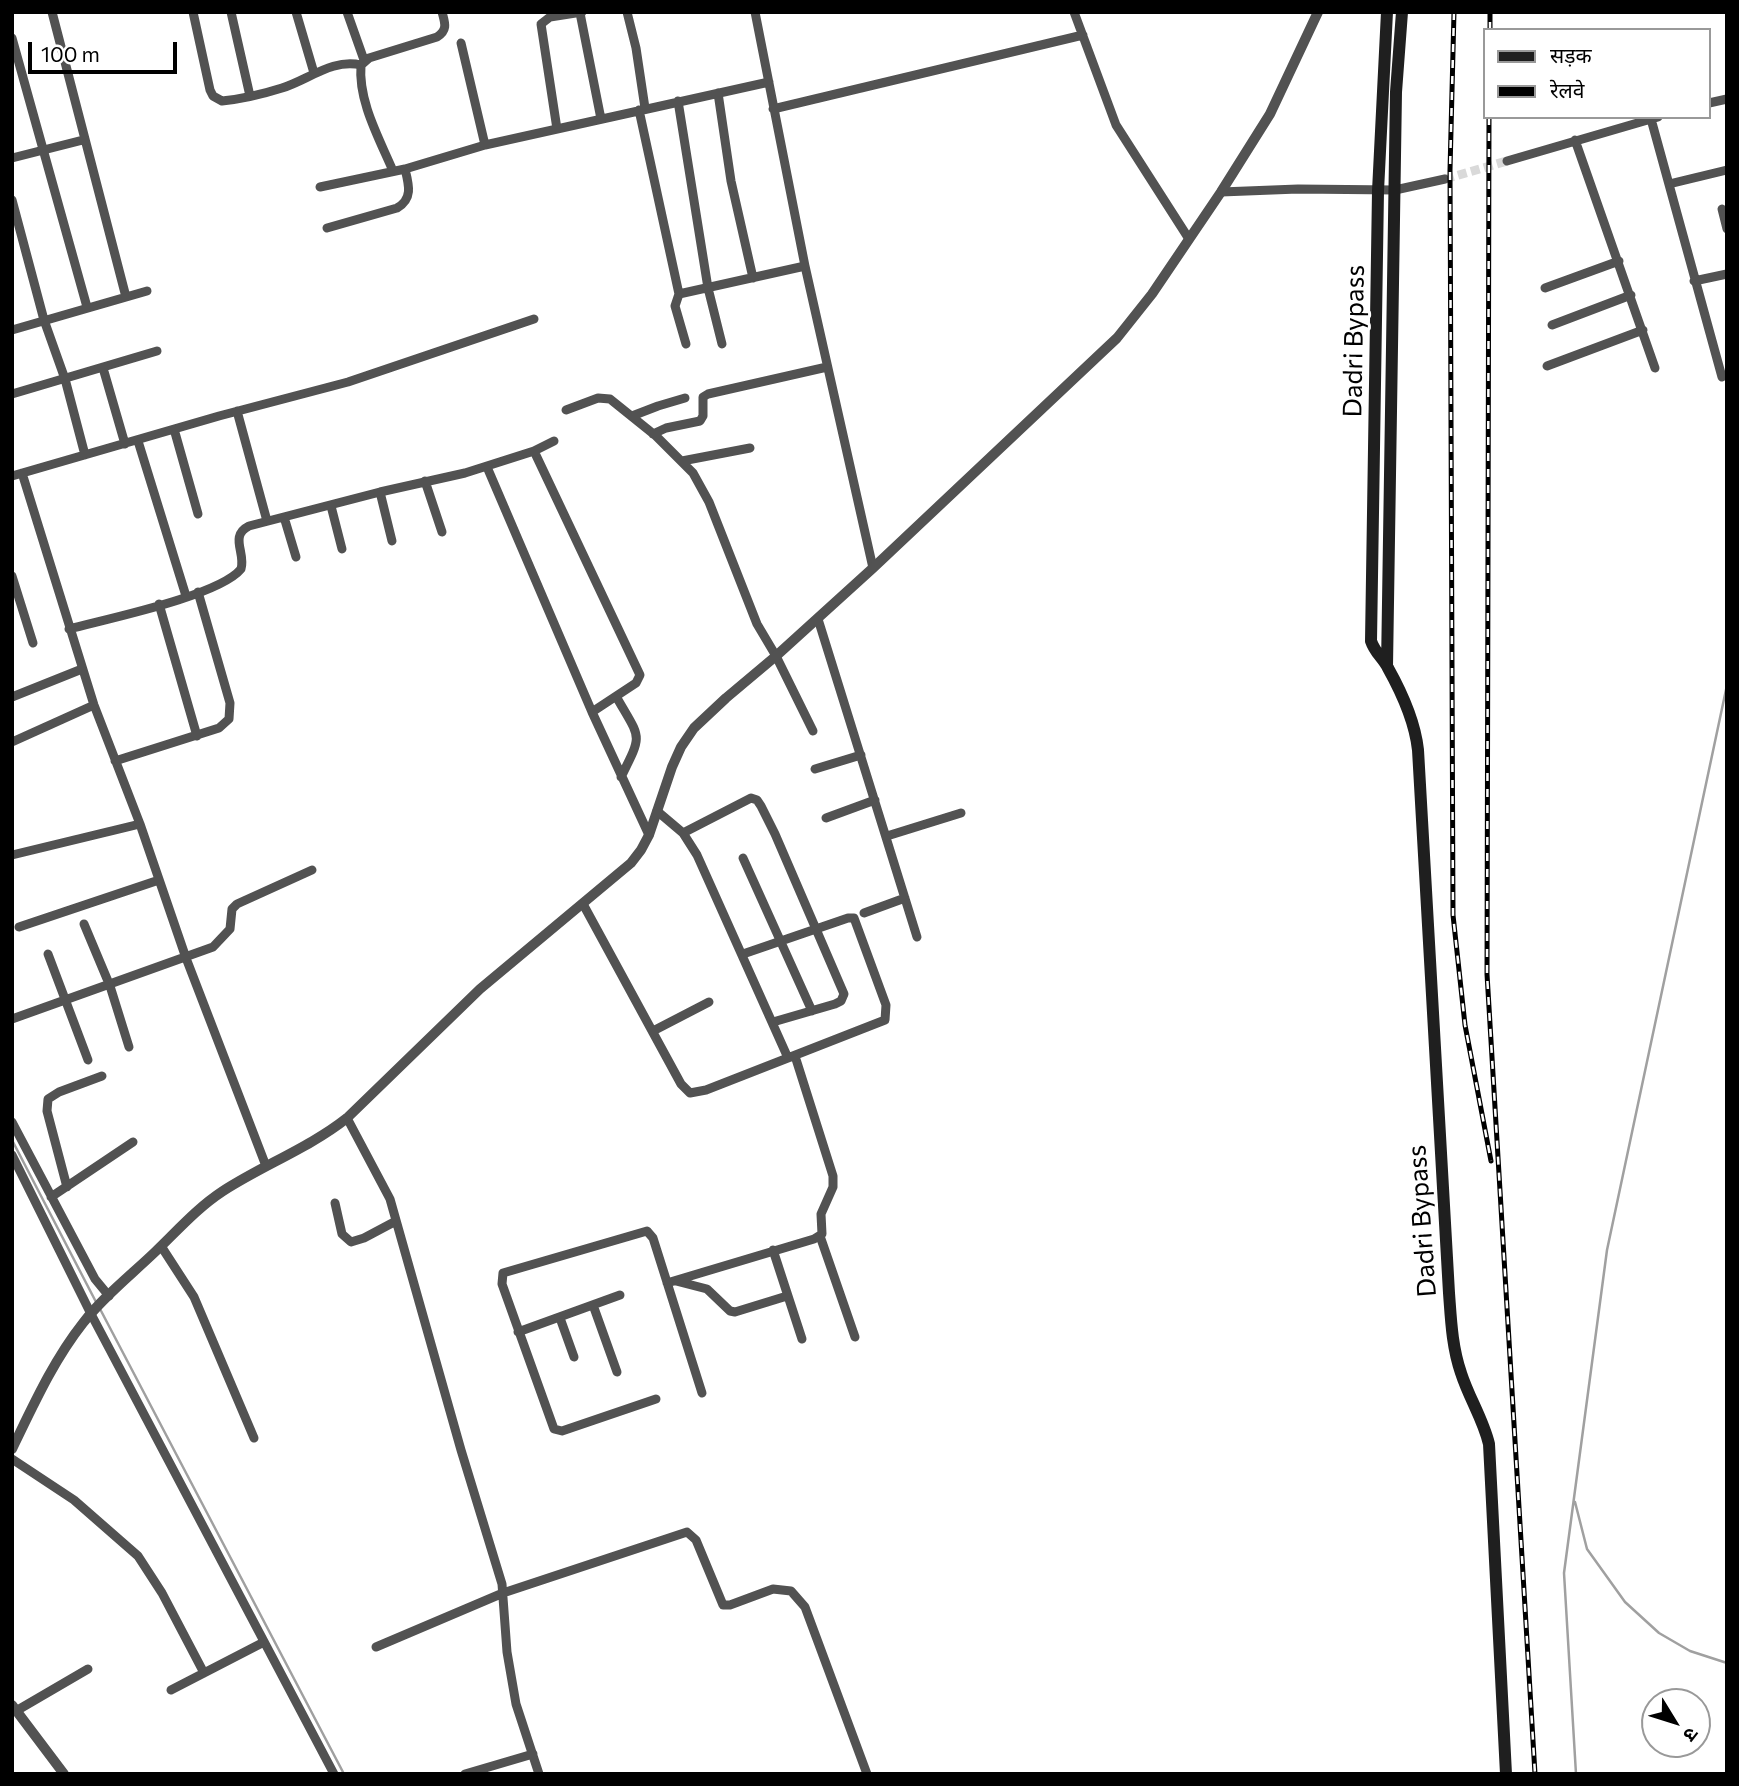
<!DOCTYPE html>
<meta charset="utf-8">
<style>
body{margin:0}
#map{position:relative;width:1739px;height:1786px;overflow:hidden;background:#fff;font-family:Commissioner,"Noto Sans Devanagari",sans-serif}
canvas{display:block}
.frame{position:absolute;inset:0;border:14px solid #000;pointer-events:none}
.legend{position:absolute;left:1483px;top:28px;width:228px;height:91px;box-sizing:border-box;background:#fff;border:2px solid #999;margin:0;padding:9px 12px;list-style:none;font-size:21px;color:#000}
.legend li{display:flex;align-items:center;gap:14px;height:35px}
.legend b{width:35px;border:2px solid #999}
.north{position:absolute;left:1641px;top:1688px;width:70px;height:70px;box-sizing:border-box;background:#fff;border:2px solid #999;border-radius:50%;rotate:128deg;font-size:19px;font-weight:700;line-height:28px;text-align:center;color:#000}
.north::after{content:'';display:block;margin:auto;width:24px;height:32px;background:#000;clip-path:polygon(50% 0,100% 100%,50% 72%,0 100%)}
.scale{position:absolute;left:28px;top:42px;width:149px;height:32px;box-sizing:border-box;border:4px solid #000;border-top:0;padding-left:9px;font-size:21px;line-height:24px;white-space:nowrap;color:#000;-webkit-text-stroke:5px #fff;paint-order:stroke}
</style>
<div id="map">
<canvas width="1739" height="1786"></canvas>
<div class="frame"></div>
<ul class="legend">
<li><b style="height:9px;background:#1f1f1f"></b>सड़क</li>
<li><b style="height:9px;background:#000"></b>रेलवे</li>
</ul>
<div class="north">उ</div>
<div class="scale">100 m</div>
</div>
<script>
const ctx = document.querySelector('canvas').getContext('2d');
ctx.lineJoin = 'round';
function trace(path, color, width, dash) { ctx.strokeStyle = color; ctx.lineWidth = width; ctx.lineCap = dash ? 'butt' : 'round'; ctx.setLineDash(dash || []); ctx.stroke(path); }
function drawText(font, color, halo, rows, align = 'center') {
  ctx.font = font + ' Commissioner,sans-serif'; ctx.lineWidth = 6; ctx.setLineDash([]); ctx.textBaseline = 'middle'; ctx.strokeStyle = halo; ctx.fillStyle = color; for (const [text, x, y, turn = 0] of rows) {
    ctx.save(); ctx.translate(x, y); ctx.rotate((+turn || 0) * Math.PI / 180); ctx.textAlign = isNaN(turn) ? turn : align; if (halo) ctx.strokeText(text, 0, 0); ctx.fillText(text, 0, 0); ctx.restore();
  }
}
const stream = new Path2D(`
 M 12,1140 L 96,1302
 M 99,1307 L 344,1774
 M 1575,1502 L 1587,1549 L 1625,1602 L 1659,1633 L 1690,1651 L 1727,1663
 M 1576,1774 L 1564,1573 L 1607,1250 L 1727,685`);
const minorTunnel = new Path2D(`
 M 1445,179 L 1507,161`);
const minor = new Path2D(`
 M 52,12 L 126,297
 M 193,12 L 210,90 L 213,96 L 222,101 C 242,99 263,94 282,88 C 308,80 333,58 361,65
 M 231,12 L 250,96
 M 296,12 L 314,73
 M 347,12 L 364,60
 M 627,12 L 636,48 L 645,108
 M 755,12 L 805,266 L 873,568
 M 1074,12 L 1116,125 L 1189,239
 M 580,13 L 601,119
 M 12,38 L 87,307
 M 461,43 L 485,145
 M 718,93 L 731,181 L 753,278
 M 678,101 L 708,288 L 722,344
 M 1709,103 L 1727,99
 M 773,109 L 1083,35
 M 639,110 L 679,294
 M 1651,119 L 1722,377
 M 557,129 L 541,24 L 550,17 L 582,12
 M 1575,140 L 1655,368
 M 12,158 L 83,140
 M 1507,161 L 1658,117
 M 393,171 C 379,138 358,101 361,65 L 369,58 L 437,37 C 448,30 445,23 442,12
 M 1669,184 L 1727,170
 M 320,187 L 405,169 L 485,145 L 769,82
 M 1221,192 L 1298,189 L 1395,190 L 1445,179
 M 12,200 L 44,320 L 65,379 L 85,455
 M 1722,209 L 1727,229
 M 327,228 L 397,208 C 413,199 409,185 405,169
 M 1694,281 L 1727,274
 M 1545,288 L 1619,261
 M 1552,325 L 1631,295
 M 12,330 L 147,291
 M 686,344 L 675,306 L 679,294 L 805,266
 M 1547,366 L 1643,330
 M 103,368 L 125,444
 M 12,394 L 157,351
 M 566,410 L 598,398 L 610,399 L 656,436 L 693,473 L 709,502 L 757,624 L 776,656 L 813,731
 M 237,411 L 267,521
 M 632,416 L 658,406 L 685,398
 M 174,429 L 198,514
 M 653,434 L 666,428 L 700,421 L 703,416 L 703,397 L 708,394 L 827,367
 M 138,441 L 186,596
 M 534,451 L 640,675 L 636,683 L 592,712
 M 682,461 L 750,448
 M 487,467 L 592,712 L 649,835
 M 22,473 L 94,705 L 140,824 L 186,958 L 266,1166
 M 12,476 L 219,416 L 348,382 L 534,319
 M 425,481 L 442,532
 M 380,492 L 392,541
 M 331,506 L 342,549
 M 284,517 L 296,557
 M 12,576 L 33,643
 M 159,604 L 197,736
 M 818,619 L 917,937
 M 69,629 C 106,619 219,596 241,569 C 246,553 229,536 249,526 L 380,492 L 465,473 L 534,451 L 554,441
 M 12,697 L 82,669
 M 617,698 C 641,740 643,733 621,777
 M 12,742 L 94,705
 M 115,761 L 219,728 L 229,719 L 230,703 L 198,592
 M 815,769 L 861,755
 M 657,811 L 683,833 L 697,855 L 788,1058
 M 826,818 L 875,800
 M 683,833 L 751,798 L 757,800 L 761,806 L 775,834 L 844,994 L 841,1001 L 835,1004 L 773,1022
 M 887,836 L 961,813
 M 12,855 L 140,824
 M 743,858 L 812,1011
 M 583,904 L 681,1084 L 690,1093 L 706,1090 L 885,1020 L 886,1005 L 854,918 L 848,918 L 743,954
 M 864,913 L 905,898
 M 84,924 L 110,986 L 129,1047
 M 19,927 L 159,880
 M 48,954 L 88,1060
 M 12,1019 L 213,947 L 230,929 L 232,909 L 237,904 L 312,870
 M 653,1031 L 709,1002
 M 347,1118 L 390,1199 L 461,1450 L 502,1584 L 507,1652 L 516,1704 L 539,1774
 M 12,1122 L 95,1279 L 109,1296
 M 12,1155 L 91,1314 L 334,1774
 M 67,1187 L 47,1111 L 48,1099 L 59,1092 L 102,1076
 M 51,1197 L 133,1142
 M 335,1203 L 342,1234 L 351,1242 L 364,1238 L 396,1221
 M 820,1236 L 855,1337
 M 161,1246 L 194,1297 L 254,1438
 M 773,1250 L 802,1339
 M 676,1281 L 707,1289 L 730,1311 L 735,1312 L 787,1296
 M 667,1283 L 814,1239 L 822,1234 L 821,1214 L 833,1187 L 833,1176 L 795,1056
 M 593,1305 L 617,1372
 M 560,1318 L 574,1357
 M 518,1332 L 620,1295
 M 656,1399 L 562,1431 L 554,1429 L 502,1284 L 503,1273 L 647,1231 L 653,1238 L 702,1393
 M 12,1459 L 74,1500 L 138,1556 L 162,1593 L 204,1673
 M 376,1647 L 503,1593 L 687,1532 L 696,1540 L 723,1605 L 730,1605 L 773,1589 L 791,1591 L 805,1607 L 867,1774
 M 171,1690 L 264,1642
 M 16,1711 L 88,1669
 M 465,1774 L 533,1754`);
const tertiary = new Path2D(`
 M 12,1449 C 33,1406 53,1361 83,1323 C 103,1297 131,1275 155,1252 C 177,1231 197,1208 223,1191 C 263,1165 309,1148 347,1118 L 480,989 L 631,863 L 641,850 L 649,835 L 672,767 L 681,747 L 694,728 L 726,698 L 776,656 L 873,568 L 1117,338 L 1152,294 L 1221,192 L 1270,114 L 1318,12
 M 12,1705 L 64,1774`);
const secondary = new Path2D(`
 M 1387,12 L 1378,191 L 1371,641 C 1375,653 1383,658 1388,668 C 1402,693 1415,722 1418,750 L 1449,1293 C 1451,1320 1452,1347 1461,1373 C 1469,1398 1483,1419 1489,1444 L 1506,1774
 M 1387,666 L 1396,92 L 1402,12`);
const rail = new Path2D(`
 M 1454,12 L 1450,170 L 1453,915 L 1465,1025 L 1491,1161
 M 1490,30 L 1490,12
 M 1489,117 L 1487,974 L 1535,1774`);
const streetNames = [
 ["Dadri Bypass",1354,341,-89],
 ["Dadri Bypass",1422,1221,-94]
];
trace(stream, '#a0a0a0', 2.5);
trace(minorTunnel, '#d9d9d9', 9, [9, 4.5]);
trace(minor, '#525252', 9);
trace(tertiary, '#525252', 10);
trace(secondary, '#1f1f1f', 12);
trace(rail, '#000', 5);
trace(rail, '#fff', 2.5, [8]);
drawText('26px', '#000', '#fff', streetNames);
</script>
